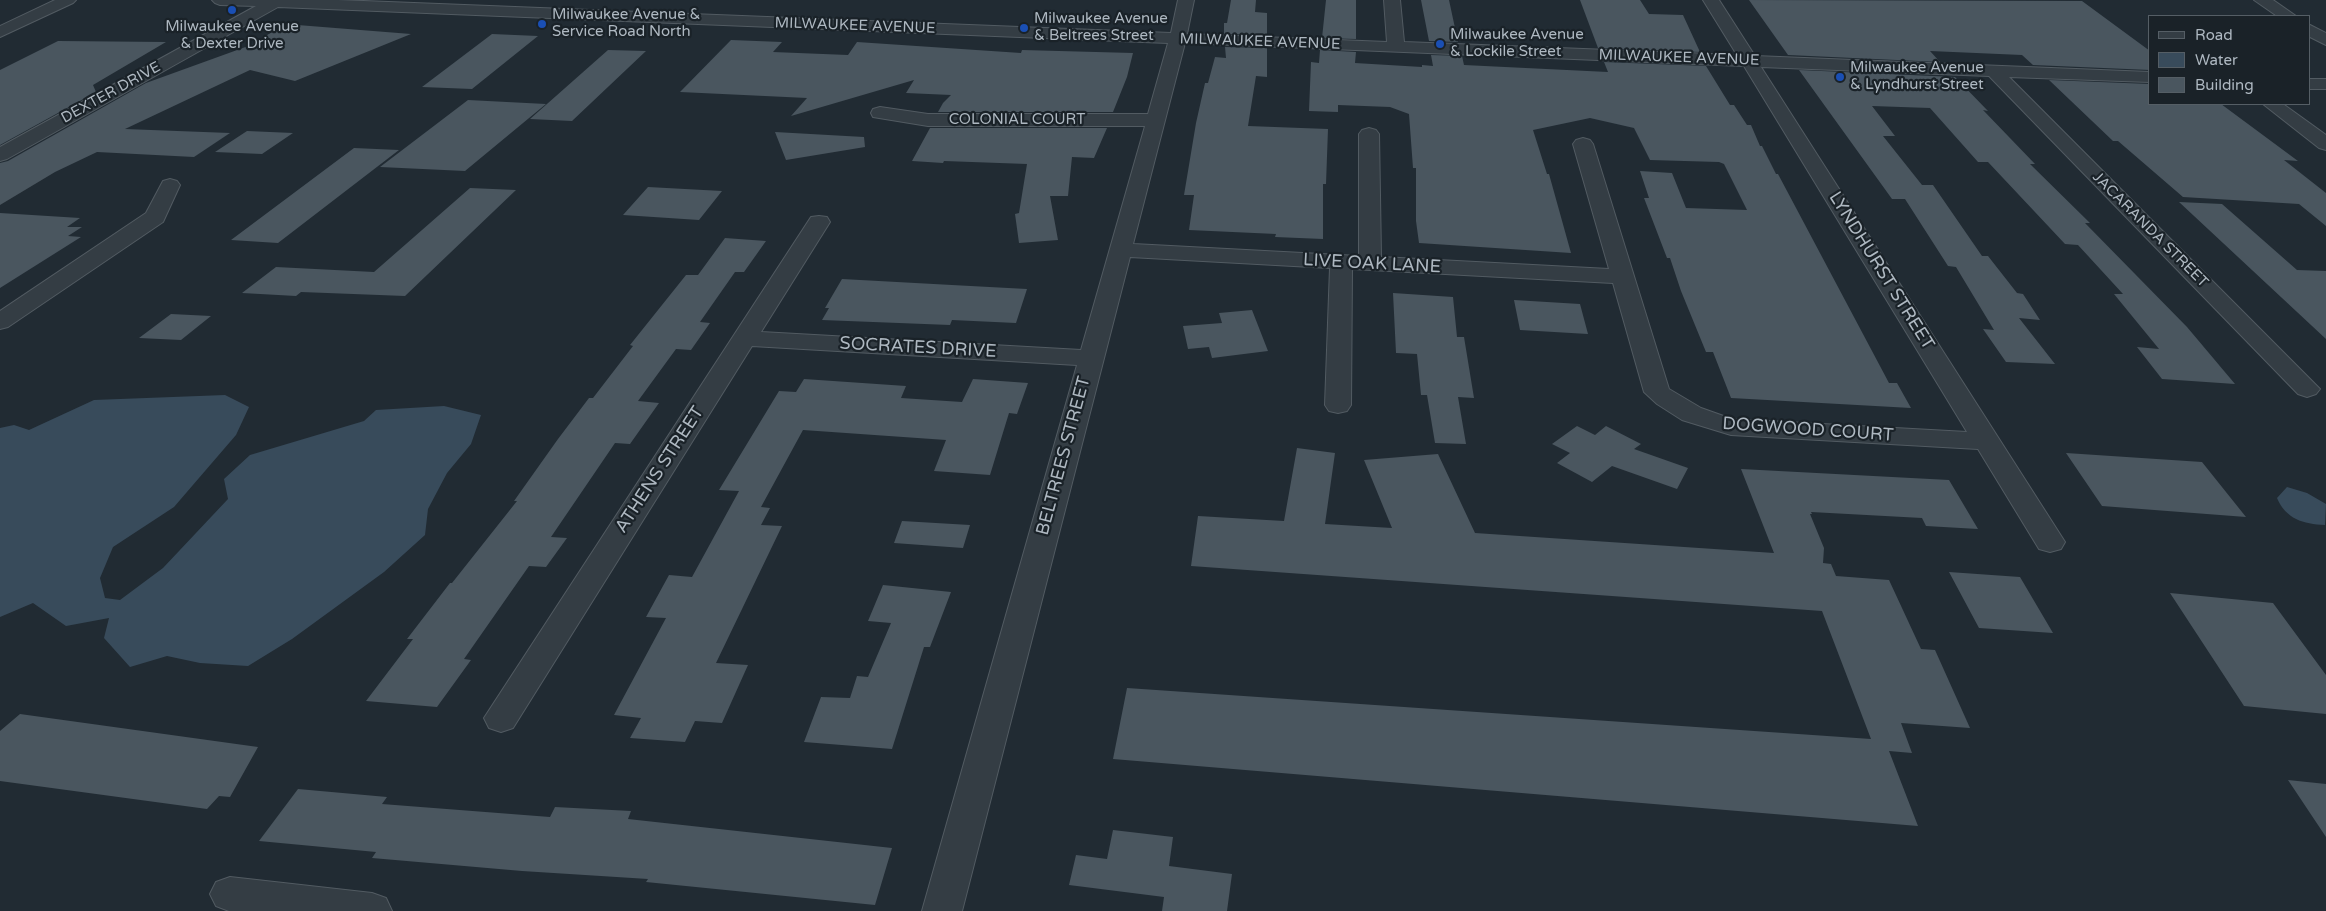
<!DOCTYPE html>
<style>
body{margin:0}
#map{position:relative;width:2326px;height:911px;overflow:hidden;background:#212b33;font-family:"Varela Round",sans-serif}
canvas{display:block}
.legend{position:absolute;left:2148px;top:15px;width:162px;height:90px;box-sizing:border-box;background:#1a2228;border:1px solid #555e65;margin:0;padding:6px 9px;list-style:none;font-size:15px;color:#aeb8c1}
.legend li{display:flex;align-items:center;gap:10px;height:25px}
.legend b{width:25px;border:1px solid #555e65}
</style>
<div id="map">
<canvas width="2326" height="911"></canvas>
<ul class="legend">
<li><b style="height:6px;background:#343d44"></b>Road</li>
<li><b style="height:14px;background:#384b5b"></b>Water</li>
<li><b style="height:14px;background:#4a565f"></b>Building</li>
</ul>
</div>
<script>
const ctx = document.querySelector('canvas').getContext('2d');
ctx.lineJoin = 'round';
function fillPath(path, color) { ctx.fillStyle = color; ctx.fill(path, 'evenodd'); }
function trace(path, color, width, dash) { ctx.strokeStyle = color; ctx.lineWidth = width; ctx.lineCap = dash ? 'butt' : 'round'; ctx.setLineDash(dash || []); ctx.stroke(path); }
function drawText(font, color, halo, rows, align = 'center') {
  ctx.font = font + ' "Varela Round",sans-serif'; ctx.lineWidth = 4.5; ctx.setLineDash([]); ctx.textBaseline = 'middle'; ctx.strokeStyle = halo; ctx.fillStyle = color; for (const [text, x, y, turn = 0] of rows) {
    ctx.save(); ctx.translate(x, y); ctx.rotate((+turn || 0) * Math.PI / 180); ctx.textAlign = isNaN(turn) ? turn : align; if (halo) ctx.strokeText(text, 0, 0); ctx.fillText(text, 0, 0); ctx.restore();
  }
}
const water = new Path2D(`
 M 225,395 L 249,407 L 236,435 L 174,507 L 113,547 L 100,578 L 105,598 L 120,600 L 163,568 L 228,499 L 224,479 L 250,455 L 364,421 L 376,410 L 444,406 L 481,415 L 471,444 L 447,473 L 428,509 L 425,535 L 384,572 L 292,639 L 248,666 L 200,663 L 167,656 L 130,667 L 104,638 L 109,618 L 66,626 L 33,603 L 0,617 L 0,428 L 14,425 L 29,430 L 94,400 Z
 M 2287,487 L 2307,493 L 2326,504 L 2325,525 C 2303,524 2286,519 2277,498 Z`);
const building = new Path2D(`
 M 1231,0 L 1256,0 L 1255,12 L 1267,13 L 1267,35 L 1224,34 L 1224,23 L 1227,23 Z
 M 1326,0 L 1356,0 L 1356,39 L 1322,38 Z
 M 1421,0 L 1449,0 L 1458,42 L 1429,41 Z
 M 1580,0 L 1640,0 L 1649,14 L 1683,15 L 1700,52 L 1598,48 Z
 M 1749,0 L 2082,1 L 2150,51 L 2150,70 L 2033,65 L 2022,55 L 1930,51 L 1940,62 L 1788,55 Z
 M 285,24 L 411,34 L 295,81 L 250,70 L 125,129 L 230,133 L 194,157 L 97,152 L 55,172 L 0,205 L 0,163 L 8,161 L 146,83 L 251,45 Z
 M 492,34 L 538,36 L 472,89 L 422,87 Z
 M 731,40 L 782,42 L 773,52 L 848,55 L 857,42 L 1021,53 L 1022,50 L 1133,53 L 1127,77 L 1113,112 L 938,112 L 943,103 L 951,95 L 906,93 L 914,80 L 791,116 L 807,98 L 680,92 Z
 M 58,41 L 166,42 L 93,85 L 96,92 L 0,145 L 0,70 Z
 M 1225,47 L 1267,48 L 1267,77 L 1256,76 L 1248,126 L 1328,129 L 1326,184 L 1323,184 L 1323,239 L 1275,237 L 1276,234 L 1189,230 L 1194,195 L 1184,195 L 1196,123 L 1205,83 L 1208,83 L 1215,57 L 1226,58 Z
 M 608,50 L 646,51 L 572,121 L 530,119 Z
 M 1320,50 L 1356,52 L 1355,63 L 1422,67 L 1422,65 L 1433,66 L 1431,55 L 1462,56 L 1464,65 L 1608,72 L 1604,62 L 1706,66 L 1730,105 L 1734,105 L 1747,125 L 1751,125 L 1760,146 L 1762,146 L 1776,174 L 1778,174 L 1889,383 L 1897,383 L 1911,408 L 1731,398 L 1713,352 L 1706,352 L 1681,291 L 1670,258 L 1667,258 L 1644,198 L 1649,198 L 1640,171 L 1672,173 L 1686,208 L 1747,210 L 1724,164 L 1719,162 L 1650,160 L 1634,128 L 1590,118 L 1533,130 L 1547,174 L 1549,174 L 1571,253 L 1419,243 L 1416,221 L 1416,168 L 1413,168 L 1409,114 L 1390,107 L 1338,105 L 1338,112 L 1309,111 L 1311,62 L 1319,63 Z
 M 1799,70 L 1955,77 L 1988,111 L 1983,110 L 2035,164 L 2030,164 L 2090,223 L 2085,223 L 2187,327 L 2235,384 L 2162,379 L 2137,347 L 2159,349 L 2114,294 L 2123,294 L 2078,245 L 2065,244 L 1988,162 L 1978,162 L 1930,108 L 1872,106 L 1895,136 L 1883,136 L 1922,185 L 1933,185 L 1982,256 L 1988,256 L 2017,293 L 2023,294 L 2040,320 L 2019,318 L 2055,364 L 2006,362 L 1983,329 L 1994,330 L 1956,267 L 1948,266 L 1905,199 L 1892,199 Z
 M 2049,80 L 2150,84 L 2150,104 L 2221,104 L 2298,161 L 2284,160 L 2326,193 L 2326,226 L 2299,204 L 2183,197 L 2118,141 L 2113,141 Z
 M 468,100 L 546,104 L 465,171 L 380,167 Z
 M 930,128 L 1107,128 L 1094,158 L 1072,157 L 1068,196 L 1050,196 L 1058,240 L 1019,243 L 1015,214 L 1019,213 L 1027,164 L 944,161 L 943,163 L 912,161 Z
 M 247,131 L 293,133 L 262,154 L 215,152 Z
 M 775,132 L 864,137 L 865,147 L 786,160 Z
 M 354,148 L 399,150 L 278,243 L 231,240 Z
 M 648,187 L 722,191 L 699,220 L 623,215 Z
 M 470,188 L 516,190 L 405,296 L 301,292 L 296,296 L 242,293 L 276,267 L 374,272 Z
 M 2179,202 L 2222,204 L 2297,270 L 2326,271 L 2326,339 Z
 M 0,213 L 80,218 L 67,227 L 82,227 L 68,236 L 81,237 L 0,288 Z
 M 725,238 L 766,241 L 744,272 L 735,272 L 700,322 L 710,323 L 691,350 L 676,349 L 638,401 L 659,403 L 630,444 L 615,443 L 551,537 L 567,538 L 546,567 L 529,566 L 464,659 L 471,660 L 437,707 L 366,701 L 413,639 L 407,639 L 450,583 L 452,583 L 517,501 L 514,501 L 558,439 L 589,398 L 593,398 L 633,346 L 630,345 L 686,275 L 698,275 Z
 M 842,279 L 952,285 L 1027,289 L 1016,323 L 952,320 L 950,325 L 822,320 L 829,308 L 825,308 Z
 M 1393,293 L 1453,297 L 1457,337 L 1464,337 L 1474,398 L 1458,397 L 1466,444 L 1435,443 L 1427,395 L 1421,395 L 1417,354 L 1396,353 Z
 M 1514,300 L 1580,304 L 1588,334 L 1520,330 Z
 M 1252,310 L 1268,351 L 1212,358 L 1209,347 L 1188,349 L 1183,326 L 1222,323 L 1219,313 Z
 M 171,314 L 211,316 L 181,340 L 139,338 Z
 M 804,379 L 906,386 L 901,398 L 962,402 L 973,379 L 1028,383 L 1017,414 L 1009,413 L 990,475 L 934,471 L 946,440 L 803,430 L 761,507 L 770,508 L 761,525 L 782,526 L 716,663 L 748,665 L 722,723 L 695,721 L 685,742 L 630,738 L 641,718 L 614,715 L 666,618 L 646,617 L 669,575 L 692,577 L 739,491 L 719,490 L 779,391 L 796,392 Z
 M 1577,426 L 1595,435 L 1606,426 L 1641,444 L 1634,449 L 1688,468 L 1677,489 L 1612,466 L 1592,482 L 1557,463 L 1570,453 L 1552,444 Z
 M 1297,448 L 1335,453 L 1325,524 L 1392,528 L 1364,460 L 1438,454 L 1475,533 L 1774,553 L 1741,469 L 1949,480 L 1978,529 L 1926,526 L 1922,518 L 1811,512 L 1812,514 L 1810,514 L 1824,548 L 1823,563 L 1831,564 L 1836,576 L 1889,580 L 1921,649 L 1935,650 L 1970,728 L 1901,723 L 1912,753 L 1889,751 L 1918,826 L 1113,759 L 1127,688 L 1871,739 L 1822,611 L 1191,566 L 1198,516 L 1284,521 Z
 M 2066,453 L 2202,462 L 2246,517 L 2102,506 Z
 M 902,521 L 970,525 L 963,548 L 894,543 Z
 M 1949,572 L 2020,577 L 2053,633 L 1979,628 Z
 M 883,585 L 951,592 L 930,647 L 924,647 L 892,749 L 804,742 L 821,697 L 850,698 L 857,676 L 868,677 L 891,623 L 868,621 Z
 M 2170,593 L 2273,603 L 2326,675 L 2326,714 L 2244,706 Z
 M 20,714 L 258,747 L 230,797 L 219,796 L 207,809 L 0,781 L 0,731 Z
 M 2288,780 L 2326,784 L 2326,837 Z
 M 298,789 L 387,797 L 382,804 L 550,817 L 555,807 L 631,811 L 628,819 L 892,848 L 875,905 L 646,882 L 648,879 L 522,871 L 372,858 L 376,852 L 259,841 Z
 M 1113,830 L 1173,837 L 1169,866 L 1232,874 L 1227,911 L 1162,911 L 1164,897 L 1069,885 L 1076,855 L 1107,859 Z`);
const minor = new Path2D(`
 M 55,0 L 76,0 L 73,3 L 0,37 L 0,26 Z
 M 212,0 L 338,0 L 1171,33 L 1178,0 L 1194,0 L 1187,34 L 1387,42 L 1384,0 L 1400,0 L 1404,42 L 1737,55 L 1703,0 L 1719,0 L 1755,56 L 2150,72 L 2150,82 L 2009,77 L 2320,389 L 2316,394 L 2307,397 L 2298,394 L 1989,76 L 1761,67 L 2065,542 L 2061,549 L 2050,552 L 2039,549 L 1978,449 L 1731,435 L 1682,420 L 1657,404 L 1644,392 L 1613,283 L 1352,269 L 1351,405 L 1347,411 L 1338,413 L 1329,411 L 1325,405 L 1330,268 L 1130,257 L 962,911 L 922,911 L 1077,365 L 752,346 L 513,728 L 501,732 L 489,728 L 484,718 L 811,217 L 819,216 L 827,217 L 830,222 L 761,332 L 1081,350 L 1145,126 L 928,126 L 873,117 L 871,113 L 873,109 L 880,107 L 928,114 L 1148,114 L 1168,43 L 278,7 L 7,159 L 0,161 L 0,147 L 256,6 L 220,5 L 215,3 ZM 1185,43 L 1744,66 L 1967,432 L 1732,419 L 1701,408 L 1669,389 L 1593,144 L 1590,140 L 1583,138 L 1576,140 L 1573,144 L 1609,269 L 1381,257 L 1379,134 L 1376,130 L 1369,128 L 1362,130 L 1359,134 L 1359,256 L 1133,244 Z
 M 2254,0 L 2273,0 L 2296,16 L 2277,16 Z
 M 2310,25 L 2326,33 L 2326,45 L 2310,37 Z
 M 2310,79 L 2326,79 L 2326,89 L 2310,89 Z
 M 2263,104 L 2283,104 L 2326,135 L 2326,150 L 2319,148 Z
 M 170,179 L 177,181 L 180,185 L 163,222 L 8,327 L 0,329 L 0,311 L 146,213 L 163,181 Z
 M 230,877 L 372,893 L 386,898 L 392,911 L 229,911 L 216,906 L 210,894 L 216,882 Z`);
const markers = [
 [232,10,5,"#1a4fb4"],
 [542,24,5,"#1a4fb4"],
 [1024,28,5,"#1a4fb4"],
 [1440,44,5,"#1a4fb4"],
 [1840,77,5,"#1a4fb4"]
];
const farPoinames = [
 ["Milwaukee Avenue &",552,15],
 ["Service Road North",552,32],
 ["Milwaukee Avenue",1034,19],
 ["& Beltrees Street",1034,36],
 ["Milwaukee Avenue",232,27,"center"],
 ["& Dexter Drive",232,44,"center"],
 ["Milwaukee Avenue",1450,35],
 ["& Lockile Street",1450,52],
 ["Milwaukee Avenue",1850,68],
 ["& Lyndhurst Street",1850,85]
];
const farStreetnames = [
 ["MILWAUKEE AVENUE",855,26,2],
 ["MILWAUKEE AVENUE",1260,42,2],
 ["MILWAUKEE AVENUE",1679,58,2],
 ["DEXTER DRIVE",111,93,-29],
 ["COLONIAL COURT",1017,120],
 ["JACARANDA STREET",2150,230,45]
];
const streetNames = [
 ["LIVE OAK LANE",1372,264,3],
 ["LYNDHURST STREET",1881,271,58],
 ["SOCRATES DRIVE",918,348,3],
 ["DOGWOOD COURT",1808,430,4],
 ["BELTREES STREET",1064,456,-75],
 ["ATHENS STREET",660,470,-57]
];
fillPath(water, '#384b5b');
fillPath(building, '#4a565f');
trace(minor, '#525b62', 2);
fillPath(minor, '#343d44');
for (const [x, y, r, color] of markers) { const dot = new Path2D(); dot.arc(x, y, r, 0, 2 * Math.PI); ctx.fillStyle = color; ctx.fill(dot); trace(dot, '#1a2228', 2); }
drawText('15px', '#aeb8c1', '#1a2228', farPoinames, 'left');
drawText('15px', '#aeb8c1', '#1a2228', farStreetnames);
drawText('18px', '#aeb8c1', '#1a2228', streetNames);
</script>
